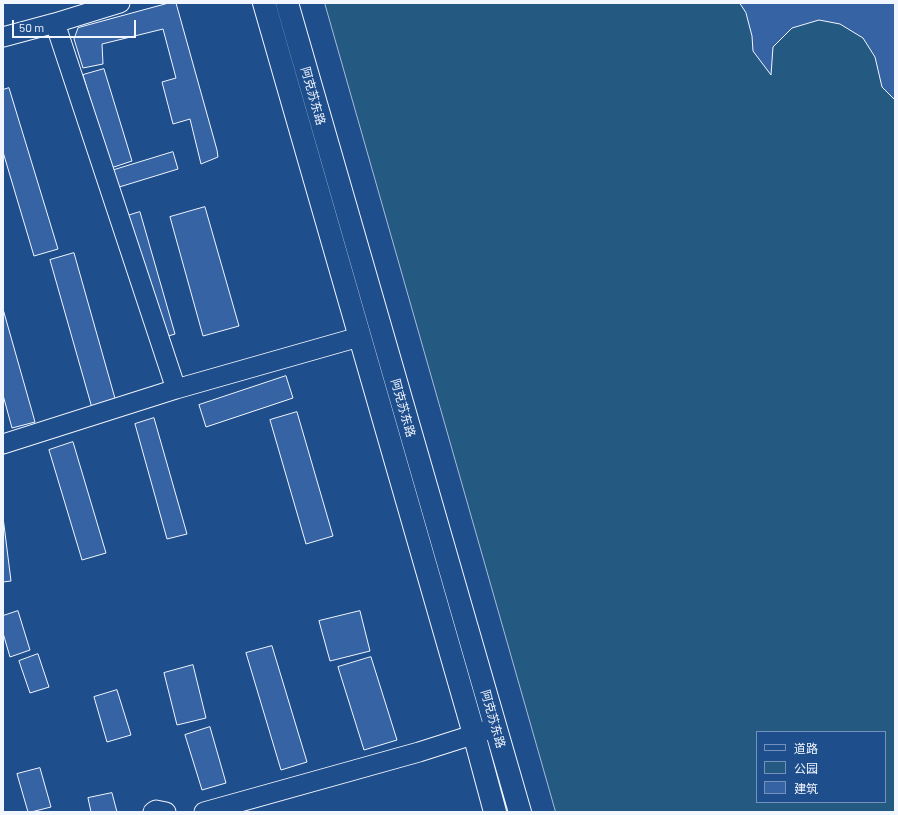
<!DOCTYPE html>
<meta charset="utf-8">
<style>
body{margin:0}
#map{position:relative;width:898px;height:815px;overflow:hidden;background:#1f4e8c;font-family:Barlow,"Noto Sans SC",sans-serif}
canvas{display:block}
.frame{position:absolute;inset:0;border:4px solid #f2f6ff;pointer-events:none}
.legend{position:absolute;left:756px;top:731px;width:130px;height:72px;box-sizing:border-box;background:#1f4e8c;border:1px solid #7391ba;margin:0;padding:5px 7px;list-style:none;font-size:12px;color:#f2f6ff}
.legend li{display:flex;align-items:center;gap:8px;height:20px}
.legend b{width:20px;border:1px solid #7391ba}
.scale{position:absolute;left:12px;top:20px;width:124px;height:18px;box-sizing:border-box;border:2px solid #f2f6ff;border-top:0;padding-left:5px;font-size:12px;line-height:14px;white-space:nowrap;color:#f2f6ff;-webkit-text-stroke:3px #1f4e8c;paint-order:stroke}
</style>
<div id="map">
<canvas width="898" height="815"></canvas>
<div class="frame"></div>
<ul class="legend">
<li><b style="height:5px;background:#1f4e8c"></b>道路</li>
<li><b style="height:11px;background:#245a82"></b>公园</li>
<li><b style="height:11px;background:#3563a3"></b>建筑</li>
</ul>
<div class="scale">50 m</div>
</div>
<script>
const ctx = document.querySelector('canvas').getContext('2d');
ctx.lineJoin = 'round';
function fillPath(path, color) { ctx.fillStyle = color; ctx.fill(path, 'evenodd'); }
function trace(path, color, width, dash) { ctx.strokeStyle = color; ctx.lineWidth = width; ctx.lineCap = dash ? 'butt' : 'round'; ctx.setLineDash(dash || []); ctx.stroke(path); }
function drawText(font, color, halo, rows, align = 'center') {
  ctx.font = font + ' Barlow,"Noto Sans SC",sans-serif'; ctx.lineWidth = 3; ctx.setLineDash([]); ctx.textBaseline = 'middle'; ctx.strokeStyle = halo; ctx.fillStyle = color; for (const [text, x, y, turn = 0] of rows) {
    ctx.save(); ctx.translate(x, y); ctx.rotate((+turn || 0) * Math.PI / 180); ctx.textAlign = isNaN(turn) ? turn : align; if (halo) ctx.strokeText(text, 0, 0); ctx.fillText(text, 0, 0); ctx.restore();
  }
}
const green = new Path2D(`
 M 325,3 L 895,3 L 895,812 L 556,812 ZM 757,732 L 885,732 L 885,802 L 757,802 Z`);
const building = new Path2D(`
 M 169,3 L 176,3 L 217,150 L 218,157 L 201,164 L 190,119 L 173,124 L 162,82 L 176,78 L 163,29 L 102,44 L 103,64 L 83,68 L 74,39 L 78,28 Z
 M 740,3 L 895,3 L 895,100 L 882,87 L 875,57 L 863,38 L 840,24 L 819,20 L 792,28 L 773,47 L 771,75 L 753,51 L 752,36 L 746,13 Z
 M 104,69 L 132,161 L 111,168 L 83,75 Z
 M 9,88 L 58,249 L 34,256 L 3,152 L 3,90 Z
 M 173,152 L 178,169 L 116,188 L 111,171 Z
 M 205,207 L 239,326 L 203,336 L 170,217 Z
 M 140,212 L 175,334 L 152,341 L 117,219 Z
 M 74,253 L 116,402 L 92,408 L 50,260 Z
 M 3,309 L 35,422 L 12,428 L 3,395 Z
 M 286,376 L 293,398 L 206,427 L 199,405 Z
 M 297,412 L 333,536 L 306,544 L 270,420 Z
 M 154,418 L 187,534 L 167,539 L 135,424 Z
 M 73,442 L 106,553 L 82,560 L 49,450 Z
 M 3,517 L 11,581 L 3,582 Z
 M 18,611 L 30,650 L 10,657 L 3,633 L 3,616 Z
 M 360,611 L 370,651 L 330,661 L 319,621 Z
 M 272,646 L 307,762 L 281,770 L 246,653 Z
 M 38,654 L 49,687 L 30,693 L 19,661 Z
 M 371,657 L 397,740 L 364,750 L 338,667 Z
 M 193,665 L 206,718 L 177,725 L 164,673 Z
 M 117,690 L 131,735 L 107,742 L 94,697 Z
 M 210,727 L 226,783 L 202,790 L 185,735 Z
 M 40,768 L 51,807 L 31,812 L 28,812 L 17,774 Z
 M 112,793 L 117,812 L 91,812 L 88,798 Z`);
const minor = new Path2D(`
 M 55,23 L 176,389
 M 3,37 L 55,23 L 120,3
 M 3,444 L 176,389 L 359,337
 M 153,812 L 156,810 L 166,812
 M 204,812 L 419,752 L 488,730`);
const major = new Path2D(`
 M 264,3 L 474,734 L 495,812
 M 287,3 L 520,812`);
const streetNames = [
 ["阿克苏东路",313,96,74],
 ["阿克苏东路",403,408,74],
 ["阿克苏东路",493,719,74]
];
fillPath(green, '#245a82');
trace(green, '#a8bbd7', 1);
fillPath(building, '#3563a3');
trace(building, '#f2f6ff', 1);
trace(minor, '#f2f6ff', 21);
trace(major, '#f2f6ff', 24);
trace(minor, '#1f4e8c', 19);
trace(major, '#1f4e8c', 22);
drawText('12px', '#f2f6ff', '#1f4e8c', streetNames);
</script>
